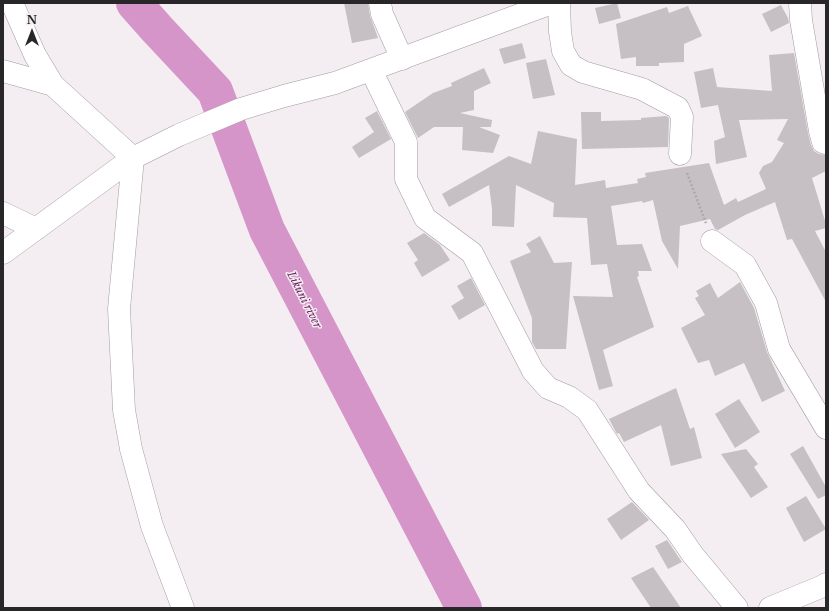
<!DOCTYPE html>
<style>
body{margin:0}
#map{position:relative;width:829px;height:611px;overflow:hidden;background:#f4edf2;font-family:"Libre Baskerville",serif}
canvas{display:block}
.frame{position:absolute;inset:0;border:4px solid #282628;pointer-events:none}
.north{position:absolute;left:12px;top:12px;width:40px;height:40px;-webkit-text-stroke:3px #f4edf2;paint-order:stroke;rotate:0deg;font-size:11px;font-weight:700;line-height:16px;text-align:center;color:#282628}
.north::after{content:'';display:block;margin:auto;width:14px;height:18px;background:#282628;clip-path:polygon(50% 0,100% 100%,50% 72%,0 100%)}
</style>
<div id="map">
<canvas width="829" height="611"></canvas>
<div class="frame"></div>
<div class="north">N</div>
</div>
<script>
const ctx = document.querySelector('canvas').getContext('2d');
ctx.lineJoin = 'round';
function trace(path, color, width, dash) { ctx.strokeStyle = color; ctx.lineWidth = width; ctx.lineCap = dash ? 'butt' : 'round'; ctx.setLineDash(dash || []); ctx.stroke(path); }
function fillPath(path, color) { ctx.fillStyle = color; ctx.fill(path, 'evenodd'); }
function drawText(font, color, halo, rows, align = 'center') {
  ctx.font = font + ' "Libre Baskerville",serif'; ctx.lineWidth = 3; ctx.setLineDash([]); ctx.textBaseline = 'middle'; ctx.strokeStyle = halo; ctx.fillStyle = color; for (const [text, x, y, turn = 0] of rows) {
    ctx.save(); ctx.translate(x, y); ctx.rotate((+turn || 0) * Math.PI / 180); ctx.textAlign = isNaN(turn) ? turn : align; if (halo) ctx.strokeText(text, 0, 0); ctx.fillText(text, 0, 0); ctx.restore();
  }
}
const river = new Path2D(`
 M 134,3 L 157,29 L 215,91 L 267,230 L 464,608`);
const building = new Path2D(`
 M 344,3 L 368,3 L 370,16 L 378,38 L 352,43 Z
 M 617,3 L 621,18 L 599,24 L 595,8 Z
 M 781,5 L 788,18 L 789,23 L 771,32 L 762,14 Z
 M 688,6 L 702,36 L 684,44 L 684,62 L 659,63 L 659,66 L 636,66 L 636,57 L 621,59 L 616,24 L 667,7 L 669,13 Z
 M 522,43 L 526,58 L 504,64 L 499,49 Z
 M 794,53 L 808,133 L 811,145 L 814,151 L 819,154 L 826,155 L 826,171 L 812,178 L 826,224 L 826,228 L 815,231 L 826,252 L 826,302 L 792,239 L 787,240 L 775,202 L 745,215 L 718,230 L 715,229 L 710,219 L 680,226 L 678,269 L 662,241 L 653,200 L 643,203 L 642,201 L 611,206 L 617,245 L 642,244 L 652,271 L 638,271 L 639,276 L 637,277 L 654,327 L 603,350 L 613,386 L 599,390 L 573,296 L 613,297 L 607,264 L 591,265 L 587,218 L 553,217 L 554,203 L 516,185 L 514,227 L 492,226 L 492,209 L 489,185 L 449,207 L 442,194 L 509,156 L 531,164 L 538,131 L 577,139 L 575,185 L 605,180 L 606,188 L 638,183 L 637,179 L 646,177 L 645,173 L 709,163 L 724,205 L 736,198 L 738,202 L 766,189 L 759,173 L 763,166 L 772,162 L 784,143 L 777,140 L 788,119 L 739,120 L 747,157 L 716,164 L 714,141 L 725,137 L 718,105 L 701,108 L 694,72 L 713,68 L 717,87 L 772,91 L 769,55 Z
 M 546,59 L 555,95 L 533,99 L 526,63 Z
 M 484,68 L 491,83 L 474,91 L 474,110 L 460,113 L 492,120 L 491,127 L 479,127 L 500,135 L 493,153 L 462,150 L 463,127 L 434,127 L 418,138 L 405,112 L 433,93 L 452,86 L 451,83 Z
 M 377,111 L 391,139 L 359,158 L 352,147 L 374,132 L 365,118 Z
 M 581,112 L 601,112 L 601,121 L 641,120 L 641,118 L 666,116 L 668,117 L 669,119 L 668,147 L 582,149 Z
 M 424,233 L 440,245 L 450,260 L 422,277 L 414,263 L 418,260 L 407,243 Z
 M 540,236 L 554,263 L 572,262 L 566,349 L 536,349 L 532,342 L 532,318 L 510,261 L 531,252 L 526,244 Z
 M 471,278 L 485,305 L 459,320 L 451,306 L 464,298 L 457,286 Z
 M 740,282 L 754,308 L 767,352 L 785,391 L 762,402 L 744,363 L 715,376 L 709,360 L 698,363 L 681,328 L 705,315 L 695,298 L 699,296 L 696,291 L 710,283 L 718,298 Z
 M 676,388 L 690,429 L 694,427 L 702,458 L 671,466 L 661,425 L 624,442 L 619,433 L 617,434 L 609,419 Z
 M 739,399 L 760,432 L 735,448 L 715,414 Z
 M 803,446 L 826,487 L 826,495 L 818,499 L 790,454 Z
 M 746,449 L 758,464 L 754,467 L 768,487 L 751,498 L 721,454 Z
 M 806,496 L 826,529 L 804,542 L 786,508 Z
 M 632,502 L 649,520 L 621,540 L 607,519 Z
 M 667,540 L 682,562 L 668,569 L 655,546 Z
 M 653,567 L 681,608 L 651,608 L 631,578 Z`);
const path = new Path2D(`
 M 687,173 L 706,223`);
const minor = new Path2D(`
 M 12,3 L 35,55 L 53,85 L 133,158 L 119,309 L 124,410 L 131,449 L 152,526 L 183,608
 M 380,3 L 382,14 L 402,59
 M 559,3 L 560,32 L 563,51 L 571,65 L 583,72 L 642,89 L 678,108 L 682,117 L 680,154
 M 800,3 L 801,20 L 820,131 L 823,142 L 826,143
 M 371,70 L 406,142 L 406,179 L 425,218 L 472,253 L 533,371 L 548,388 L 569,397 L 587,410 L 639,491 L 675,529 L 693,555 L 737,608
 M 3,71 L 53,85
 M 3,213 L 36,229
 M 712,241 L 745,265 L 766,303 L 779,349 L 826,428
 M 3,253 L 133,158 L 179,135 L 241,109 L 284,96 L 335,83 L 552,3
 M 770,608 L 823,586 L 826,584`);
const waterNames = [
 ["Likuni river",304,300,63]
];
trace(river, '#d695c9', 36);
fillPath(building, '#c6bfc4');
trace(minor, '#a29ca0', 23);
trace(path, '#aea8ac', 2.5, [2, 2]);
trace(minor, '#fff', 22);
drawText('italic 11px', '#702565', '#f4edf2', waterNames);
</script>
